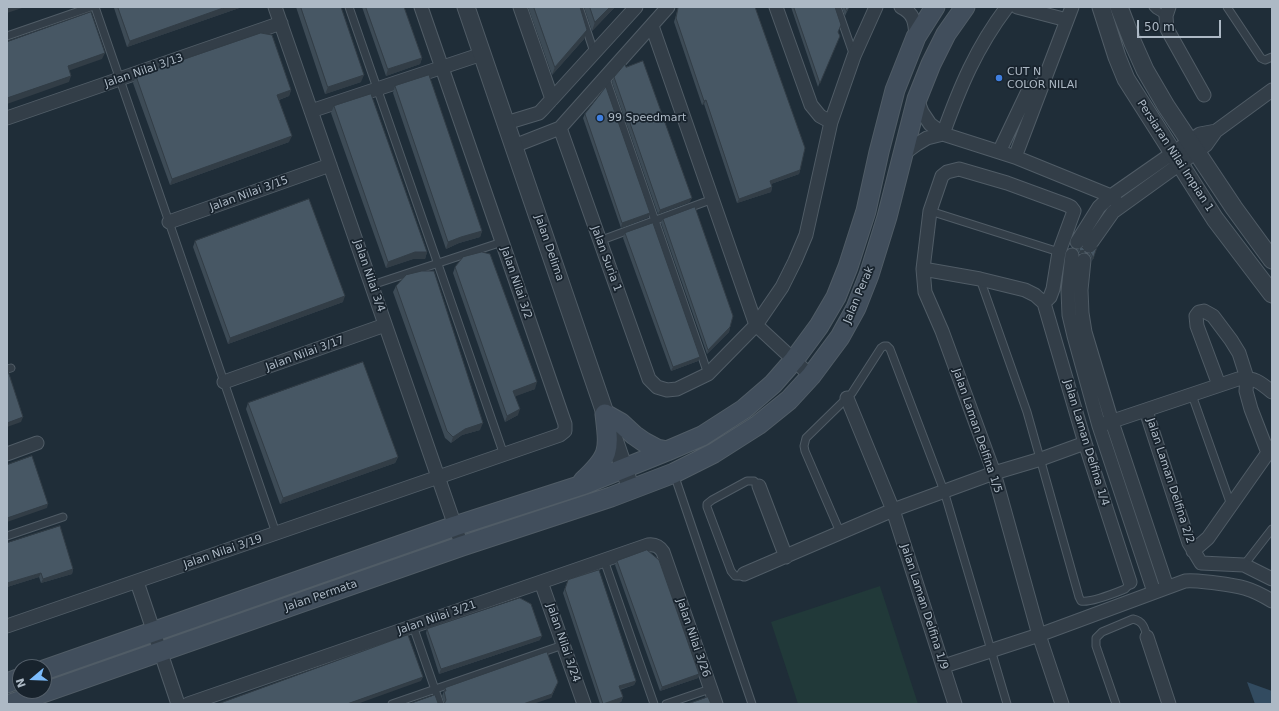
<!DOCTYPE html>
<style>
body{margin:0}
#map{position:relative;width:1279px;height:711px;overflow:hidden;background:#1f2d38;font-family:"DejaVu Sans",sans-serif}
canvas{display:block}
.frame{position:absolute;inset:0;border:8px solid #adb9c5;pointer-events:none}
.north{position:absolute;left:12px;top:659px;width:40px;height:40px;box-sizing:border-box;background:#18232d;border:1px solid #545f6a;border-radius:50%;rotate:251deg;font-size:11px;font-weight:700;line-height:16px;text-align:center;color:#adb9c5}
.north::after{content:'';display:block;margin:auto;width:14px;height:18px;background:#7cbcfc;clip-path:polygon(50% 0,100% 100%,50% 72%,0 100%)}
.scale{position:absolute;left:1137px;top:20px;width:84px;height:18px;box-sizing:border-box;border:2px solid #adb9c5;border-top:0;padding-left:5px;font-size:12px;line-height:14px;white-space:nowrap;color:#adb9c5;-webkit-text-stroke:3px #18232d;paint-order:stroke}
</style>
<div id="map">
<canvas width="1279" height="711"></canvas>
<div class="frame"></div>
<div class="north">N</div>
<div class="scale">50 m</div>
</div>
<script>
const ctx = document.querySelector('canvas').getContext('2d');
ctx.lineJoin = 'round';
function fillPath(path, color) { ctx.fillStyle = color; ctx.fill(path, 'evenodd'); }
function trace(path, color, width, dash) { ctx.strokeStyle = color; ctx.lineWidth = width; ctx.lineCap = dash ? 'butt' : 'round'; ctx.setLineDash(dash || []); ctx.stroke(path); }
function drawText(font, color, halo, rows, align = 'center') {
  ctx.font = font + ' "DejaVu Sans",sans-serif'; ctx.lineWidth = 3.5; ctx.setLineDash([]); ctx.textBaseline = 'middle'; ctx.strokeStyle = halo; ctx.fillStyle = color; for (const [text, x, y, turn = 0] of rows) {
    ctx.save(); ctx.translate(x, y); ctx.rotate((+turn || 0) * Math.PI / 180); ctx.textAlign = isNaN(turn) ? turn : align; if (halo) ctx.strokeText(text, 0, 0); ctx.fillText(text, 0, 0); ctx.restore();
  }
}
const green = new Path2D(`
 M 880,586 L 918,704 L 798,704 L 771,622 Z`);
const water = new Path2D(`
 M 1247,682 L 1272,691 L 1272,704 L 1255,704 Z`);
const service = new Path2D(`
 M 95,7 L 276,533
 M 349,7 L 504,455
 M 579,7 L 594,52
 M 837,7 L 854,56
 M 1153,7 L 1156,10 L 1166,16
 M 1227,7 L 1261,58 L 1265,60 L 1272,57
 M 7,36 L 91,7
 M 605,76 L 708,374
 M 930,211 L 1059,252
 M 599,241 L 713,199
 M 980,279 L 1027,412 L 1079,597 L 1081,601 C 1091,603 1115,593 1125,589 L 1128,586 L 1130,582
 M 372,285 L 502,242
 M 7,369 L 11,368
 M 1192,395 L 1231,505
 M 674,474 L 752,704
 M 840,532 L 805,451 L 804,446 L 806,438 L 852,393 L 881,348 L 884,346 L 887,346 L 890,349 L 944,491 L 1007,704
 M 7,536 L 63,517
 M 604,560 L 654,704
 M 1244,565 L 1272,529
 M 744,574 L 740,576 L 735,576 L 731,571 L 707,507 L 707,504 L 712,500 L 747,481 L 754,481 L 759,486
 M 413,626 L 440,704
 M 392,704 L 563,645
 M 666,704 L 710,689
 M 1116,704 L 1096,646 L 1096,638 L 1102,632 L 1133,619 C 1143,621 1145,628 1147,637`);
const minor = new Path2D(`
 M 275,7 L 462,546
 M 520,7 L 552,99
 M 776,7 L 811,105 L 820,116 L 831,122
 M 901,7 C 915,14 915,23 916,37
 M 1017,7 L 1067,20
 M 1169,7 L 1166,16 L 1167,29 L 1204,95
 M 652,26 L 756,325 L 811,376
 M 917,99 L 922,112 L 930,124 L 943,134 L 1015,157 L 1111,196 L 1120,206
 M 311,111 L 482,54
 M 7,118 L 281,23
 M 506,123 L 539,113 L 542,110 L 636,7
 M 560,128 L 649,379 L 657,387 L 667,390 L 677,389 L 708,374 L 756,325 L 782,287 L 795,261 L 806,235 L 831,122 L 854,56 L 876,7
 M 943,134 C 960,87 976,48 1007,7
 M 514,146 L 560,128 L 668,7
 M 999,152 L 1028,91 L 1032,87 L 1043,84
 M 902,155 L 917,144 L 927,138 L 943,134
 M 1015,157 L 1072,7
 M 169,222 L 330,165
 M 1077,242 L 1099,207 L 1111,196 L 1200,134 L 1216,131
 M 1089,246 L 1113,212 L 1206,145 L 1216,131 L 1272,90
 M 1072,255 L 1068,291 L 1069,315 L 1074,336 L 1099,426 L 1154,592
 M 1084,260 L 1081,290 L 1082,313 L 1085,332 L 1112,422 L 1167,587
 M 923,269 L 980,279 L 1025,290 L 1035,295 L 1044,303 L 1050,297 L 1053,289 L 1059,252 L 1074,211 L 1071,207 L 1067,205 L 1007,183 L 959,169 L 947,172 L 942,176 L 930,211 L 923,269 L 925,292 L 942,331 L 994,473 L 1039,635 L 1062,704
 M 1044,303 L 1085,443 L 1130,582
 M 224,382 L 385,325
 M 1219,385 L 1197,326 L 1196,316 L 1199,312 L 1204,311 L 1213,316 L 1231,340 L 1239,353 L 1247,378 L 1246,391 L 1251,409 L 1268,453
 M 847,398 L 893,510 L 955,704
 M 1146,411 L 1189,543 L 1201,563 L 1244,565 L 1272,579
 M 1104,424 L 1238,379 C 1254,377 1260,382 1272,392
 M 7,454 L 37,443
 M 759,486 L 786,557
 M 1193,551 L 1208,538 L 1272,447
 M 744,574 L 893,510 L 994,473 L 1041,459 L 1085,443
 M 137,582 L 178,704
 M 541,582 L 584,704
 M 7,626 L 560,435 L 565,431 L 565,424 L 421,7
 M 1147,637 L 1169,704
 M 944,666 L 1039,635 L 1185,581 C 1195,580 1205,582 1216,583 C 1240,586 1251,588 1272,601
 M 188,704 L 648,545 C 655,544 659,546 663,552 L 716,704`);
const tertiary = new Path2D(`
 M 466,7 L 631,489
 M 1101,7 L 1117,57 L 1126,79 L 1215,219 L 1272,294
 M 1119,7 L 1133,43 L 1145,70 L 1166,106 L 1234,208 L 1272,260`);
const secondary = new Path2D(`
 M 605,414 L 621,423 L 634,435 L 644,442 L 657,449 L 667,451
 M 583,481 C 611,455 609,450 605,414
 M 44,670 L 455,526 L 585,484 L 667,451 L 702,436 L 744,409 L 773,384 L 794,360 L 819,326 L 836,297 L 848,267 L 866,211 L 879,152 L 895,90 L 916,37 L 935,7
 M 7,683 L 20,678
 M 11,704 L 462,546 L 611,497 L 674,473 L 714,453 L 758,425 L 789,400 L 811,376 L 840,337 L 856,308 L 869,275 L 887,217 L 917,99 L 931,64 L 946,34 L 965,7`);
const wall = new Path2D(`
 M 114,7 L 242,7 L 127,47 L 114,8 Z
 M 296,7 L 341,7 L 361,82 L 325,94 Z
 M 362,7 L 404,7 L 422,58 L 420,64 L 386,76 Z
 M 528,7 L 580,7 L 584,39 L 552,75 Z
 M 584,7 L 615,7 L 592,31 Z
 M 791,7 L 835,7 L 838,32 L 818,87 Z
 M 842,7 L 849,7 L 845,16 Z
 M 678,8 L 800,170 L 799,174 L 771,184 L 772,187 L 771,192 L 737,203 L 704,104 L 702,105 L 674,22 Z
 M 136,76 L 291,90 L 289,96 L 279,100 L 289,142 L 170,185 L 133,83 Z
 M 614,77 L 690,202 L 658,214 L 612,82 Z
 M 395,86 L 482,231 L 480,237 L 459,243 L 446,249 L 393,93 Z
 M 334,106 L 427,252 L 425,259 L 413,259 L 386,268 L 331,113 Z
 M 585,114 L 649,217 L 621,228 L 583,118 Z
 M 663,219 L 730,327 L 729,332 L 707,354 L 661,223 Z
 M 625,233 L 700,357 L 698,361 L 671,371 L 623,238 Z
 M 195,241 L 343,302 L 228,344 L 193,247 Z
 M 1097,247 L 1092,261 L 1091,257 L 1089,254 L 1090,252 L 1093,251 Z
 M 1079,248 L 1084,252 L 1080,254 L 1078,250 Z
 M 455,267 L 535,389 L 515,396 L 518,415 L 505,422 L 453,273 Z
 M 396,286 L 480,430 L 462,435 L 451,443 L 445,438 L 393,292 Z
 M 248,403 L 398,457 L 395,463 L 280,504 L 246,409 Z
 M 7,543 L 73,569 L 72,574 L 41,583 L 39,577 L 7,587 Z
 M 617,561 L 699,674 L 698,678 L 660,691 L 615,565 Z
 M 568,580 L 636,681 L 634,685 L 620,690 L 623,697 L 621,702 L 614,704 L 600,704 L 563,593 Z
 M 427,629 L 540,640 L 439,674 L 426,633 Z
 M 558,682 L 551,698 L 444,703 L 442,696 L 445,688 Z`);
const shadedWall = new Path2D(`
 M 9,7 L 25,7 L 7,13 L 7,8 Z
 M 226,7 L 242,7 L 127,47 L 130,41 Z
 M 610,7 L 615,7 L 592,31 L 595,22 Z
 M 587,30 L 584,39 L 552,75 L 555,67 Z
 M 105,53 L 102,59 L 65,72 L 68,66 Z
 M 422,58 L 420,64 L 386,76 L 388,69 Z
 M 364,75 L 361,82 L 325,94 L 328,87 Z
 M 71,76 L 69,82 L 7,104 L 7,98 Z
 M 291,90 L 289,96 L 275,101 L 277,95 Z
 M 706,100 L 704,104 L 702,105 L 704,101 Z
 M 292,136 L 289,142 L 170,185 L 172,179 Z
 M 800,170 L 799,174 L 768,185 L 770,181 Z
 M 772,187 L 771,192 L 737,203 L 739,199 Z
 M 692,198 L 690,202 L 658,214 L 660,210 Z
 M 650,213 L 649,217 L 621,228 L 622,223 Z
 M 482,231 L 480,237 L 459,243 L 446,249 L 448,242 L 461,237 Z
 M 1085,250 L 1084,252 L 1080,254 L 1080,251 Z
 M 415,252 L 427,252 L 425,259 L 413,259 L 386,268 L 388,262 Z
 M 345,296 L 343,302 L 228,344 L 230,338 Z
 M 730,327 L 729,332 L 707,354 L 708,350 Z
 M 700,357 L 698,361 L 671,371 L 673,367 Z
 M 537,382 L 535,389 L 511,398 L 513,391 Z
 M 520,409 L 518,415 L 505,422 L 507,416 Z
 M 23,417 L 21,422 L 7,427 L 7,423 Z
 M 483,423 L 480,430 L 462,435 L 451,443 L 453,437 L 465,429 Z
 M 398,457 L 395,463 L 280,504 L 283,498 Z
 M 48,504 L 47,508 L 7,522 L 7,518 Z
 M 73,569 L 72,574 L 41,583 L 43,579 Z
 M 41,573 L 39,577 L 7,587 L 7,583 Z
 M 542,636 L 540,640 L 439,674 L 441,669 Z
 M 699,674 L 698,678 L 660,691 L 662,687 Z
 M 423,677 L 421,681 L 357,704 L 347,704 Z
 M 636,681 L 634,685 L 617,690 L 619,686 Z
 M 558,682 L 551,698 L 533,704 L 523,704 Z
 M 623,697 L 621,702 L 614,704 L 603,704 Z`);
const building = new Path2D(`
 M 118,7 L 226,7 L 130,41 Z
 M 301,7 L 341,7 L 364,75 L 328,87 Z
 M 366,7 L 404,7 L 422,58 L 388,69 Z
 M 534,7 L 580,7 L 587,30 L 555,67 Z
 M 590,7 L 610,7 L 595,22 Z
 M 680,7 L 755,7 L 805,148 L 800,170 L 770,181 L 772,187 L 739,199 L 706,100 L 704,101 L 676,18 L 678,8 Z
 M 794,7 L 835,7 L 841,25 L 838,32 L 840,36 L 820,83 Z
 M 845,7 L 849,7 L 847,11 Z
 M 91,12 L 105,53 L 68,66 L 71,76 L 7,98 L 7,42 Z
 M 261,33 L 272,35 L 291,90 L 277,95 L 292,136 L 172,179 L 136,76 Z
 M 643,61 L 692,198 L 660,210 L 614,77 L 625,64 L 626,67 Z
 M 429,75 L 482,231 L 461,237 L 448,242 L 395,86 Z
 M 606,87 L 650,213 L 622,223 L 585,114 Z
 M 371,94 L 427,252 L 415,252 L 388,262 L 334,106 Z
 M 309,199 L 345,296 L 230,338 L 195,241 Z
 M 695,207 L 733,316 L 730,327 L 708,350 L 663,219 Z
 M 653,223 L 700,357 L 673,367 L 625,233 Z
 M 1082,247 L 1085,250 L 1080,251 L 1079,248 Z
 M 1097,247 L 1093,259 L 1092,255 L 1090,252 L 1093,251 Z
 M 482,252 L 490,254 L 537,382 L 513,391 L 520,409 L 507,416 L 455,267 L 463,257 Z
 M 422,271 L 434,271 L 483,423 L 465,429 L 453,437 L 447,431 L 396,286 L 406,275 Z
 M 363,362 L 398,457 L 283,498 L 248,403 Z
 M 8,371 L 23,417 L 7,423 L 7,372 Z
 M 32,456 L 48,504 L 7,518 L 7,465 Z
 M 60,526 L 73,569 L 43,579 L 41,573 L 7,583 L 7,543 Z
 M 647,550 L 659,560 L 699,674 L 662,687 L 617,561 Z
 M 599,570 L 636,681 L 619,686 L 623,697 L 603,704 L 565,589 L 568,580 Z
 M 520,598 L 531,604 L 542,636 L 441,669 L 427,629 Z
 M 408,635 L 423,677 L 347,704 L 218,704 Z
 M 547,652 L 558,682 L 552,694 L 523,704 L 444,704 L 446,700 L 444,691 L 446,691 L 445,688 Z
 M 435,695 L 438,703 L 442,704 L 409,704 Z
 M 708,697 L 711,704 L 688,704 Z`);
const markers = [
 [999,78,4,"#3f7fe0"],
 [600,118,4,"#3f7fe0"]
];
const streetNames = [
 ["Jalan Nilai 3/13",144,71,-19],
 ["Persiaran Nilai Impian 1",1175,156,57],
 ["Jalan Nilai 3/15",249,194,-20],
 ["Jalan Delima",549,248,71],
 ["Jalan Suria 1",606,259,70],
 ["Jalan Nilai 3/4",369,276,71],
 ["Jalan Nilai 3/2",516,283,71],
 ["Jalan Perak",859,295,-67],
 ["Jalan Nilai 3/17",305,354,-20],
 ["Jalan Laman Delfina 1/5",977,431,71],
 ["Jalan Laman Delfina 1/4",1086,443,73],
 ["Jalan Laman Delfina 2/2",1170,481,72],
 ["Jalan Nilai 3/19",223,552,-19],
 ["Jalan Permata",321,596,-19],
 ["Jalan Laman Delfina 1/9",924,607,72],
 ["Jalan Nilai 3/21",437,618,-19],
 ["Jalan Nilai 3/26",693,638,71],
 ["Jalan Nilai 3/24",563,643,71]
];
const poiNames = [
 ["CUT N",1007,72],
 ["COLOR NILAI",1007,85],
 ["99 Speedmart",608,118]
];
fillPath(green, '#213939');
fillPath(water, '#324b60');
trace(service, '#505c66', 9);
trace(minor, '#505c66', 15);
trace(tertiary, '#505c66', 19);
trace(secondary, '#505c66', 21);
trace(service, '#333e48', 7);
trace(minor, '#333e48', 13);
trace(tertiary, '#333e48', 17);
trace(secondary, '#414e5c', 19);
fillPath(wall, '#3d4b56');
fillPath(shadedWall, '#323d46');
fillPath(building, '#475764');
trace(building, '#323d46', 1);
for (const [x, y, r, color] of markers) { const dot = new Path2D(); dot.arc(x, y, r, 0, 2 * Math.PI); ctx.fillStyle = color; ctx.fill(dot); trace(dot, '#18232d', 1.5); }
drawText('11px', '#adb9c5', '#18232d', streetNames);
drawText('11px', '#adb9c5', '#18232d', poiNames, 'left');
</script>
